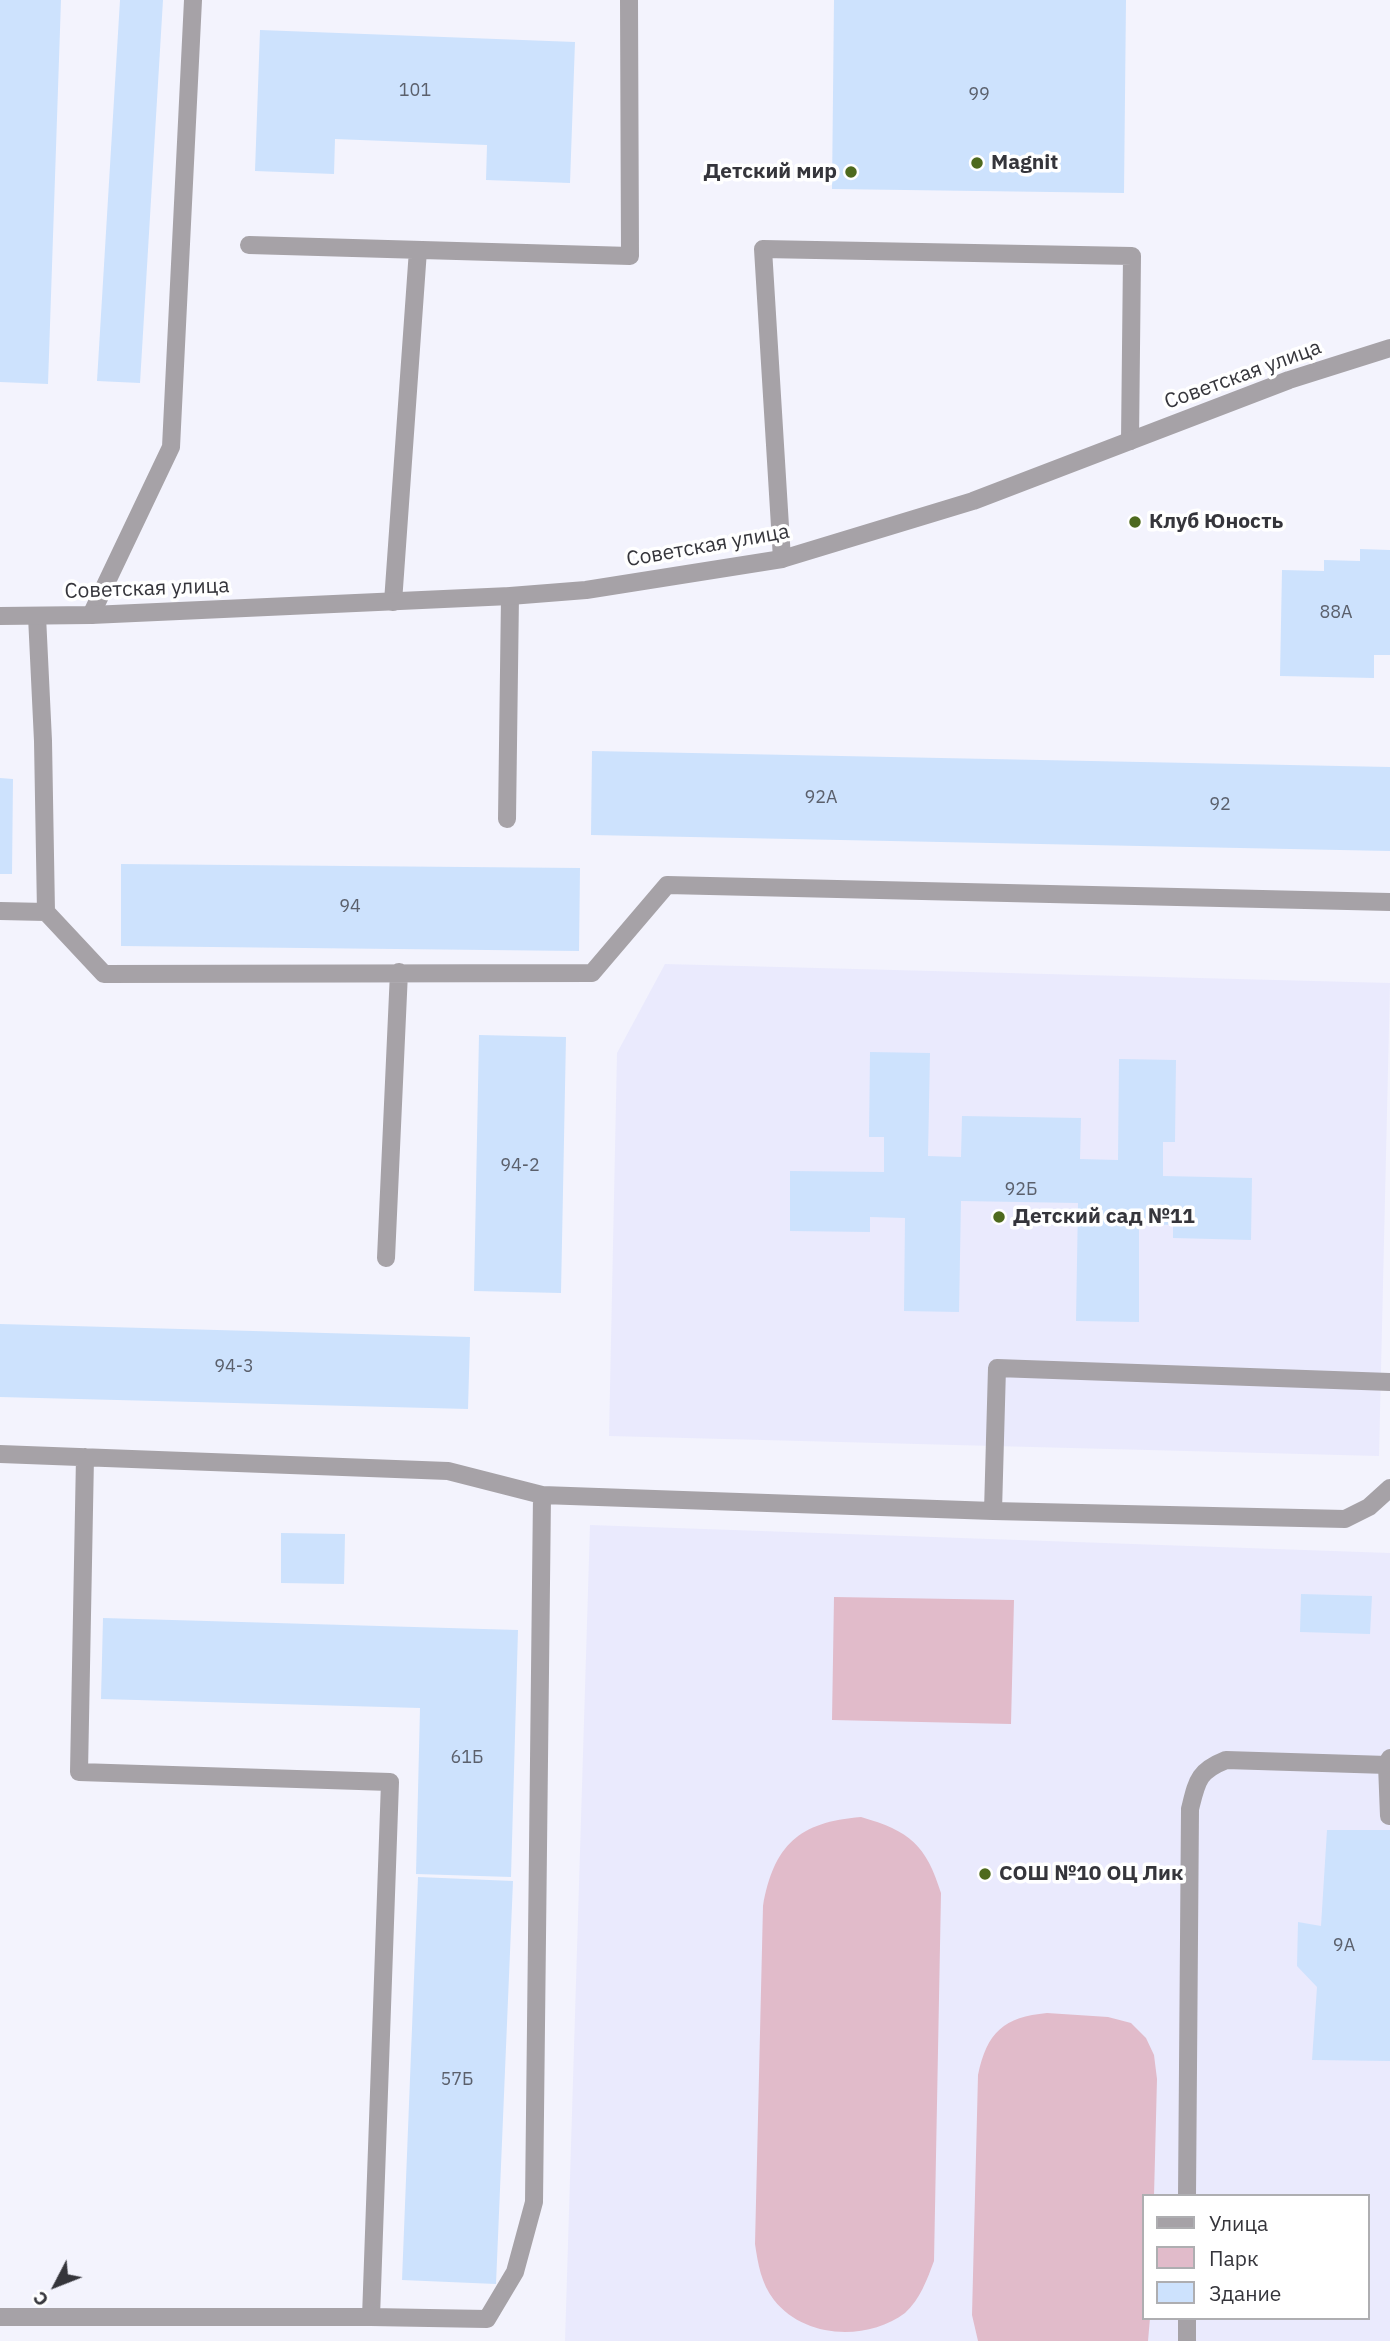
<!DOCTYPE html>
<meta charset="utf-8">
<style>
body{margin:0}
#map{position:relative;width:1390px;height:2341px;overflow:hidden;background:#f3f3fd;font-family:"IBM Plex Sans",sans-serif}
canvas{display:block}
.legend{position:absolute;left:1142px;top:2194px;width:228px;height:126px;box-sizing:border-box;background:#fff;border:2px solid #aeaeb1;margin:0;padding:9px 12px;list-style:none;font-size:21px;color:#35353b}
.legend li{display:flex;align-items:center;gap:14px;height:35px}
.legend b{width:35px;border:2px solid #aeaeb1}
.north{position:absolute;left:21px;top:2250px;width:70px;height:70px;-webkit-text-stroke:5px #fff;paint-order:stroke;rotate:228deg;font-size:19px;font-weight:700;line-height:28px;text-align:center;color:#35353b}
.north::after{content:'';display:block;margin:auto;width:24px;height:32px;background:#35353b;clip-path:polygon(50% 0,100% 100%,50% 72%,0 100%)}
</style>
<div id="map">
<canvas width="1390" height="2341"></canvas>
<ul class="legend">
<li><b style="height:9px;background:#a6a2a7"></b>Улица</li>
<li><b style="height:19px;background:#e1bbca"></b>Парк</li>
<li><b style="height:19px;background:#cde2fd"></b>Здание</li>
</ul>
<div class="north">С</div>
</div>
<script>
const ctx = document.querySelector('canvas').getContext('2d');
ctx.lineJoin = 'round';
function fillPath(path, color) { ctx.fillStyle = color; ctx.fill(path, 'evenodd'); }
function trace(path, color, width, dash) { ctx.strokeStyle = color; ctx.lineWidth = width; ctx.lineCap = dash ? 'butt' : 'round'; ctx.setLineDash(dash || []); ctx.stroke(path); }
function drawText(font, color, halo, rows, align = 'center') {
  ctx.font = font + ' "IBM Plex Sans",sans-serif'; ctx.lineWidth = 7; ctx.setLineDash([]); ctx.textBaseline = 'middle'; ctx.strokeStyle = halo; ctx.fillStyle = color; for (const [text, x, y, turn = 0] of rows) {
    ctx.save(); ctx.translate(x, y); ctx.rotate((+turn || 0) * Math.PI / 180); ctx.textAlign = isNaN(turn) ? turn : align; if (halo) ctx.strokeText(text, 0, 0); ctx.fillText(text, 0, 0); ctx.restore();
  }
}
const built = new Path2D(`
 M 665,964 L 1390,983 L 1379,1456 L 609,1436 L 617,1053 Z
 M 590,1525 L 1390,1553 L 1390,2341 L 565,2341 ZM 1143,2196 L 1367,2196 L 1367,2318 L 1143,2318 Z`);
const green = new Path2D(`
 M 834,1597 L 1014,1600 L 1011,1724 L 832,1720 Z
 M 861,1817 C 910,1831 926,1845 941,1893 L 934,2261 C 927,2280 920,2299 905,2313 C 867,2341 805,2339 774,2300 C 761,2283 758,2264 755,2244 L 763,1906 C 774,1845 799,1822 861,1817 Z
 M 1047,2013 L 1108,2017 L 1131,2023 L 1146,2038 L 1154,2055 L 1157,2079 L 1154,2196 L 1143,2196 L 1143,2318 L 1150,2318 L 1148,2341 L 978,2341 L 972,2315 L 978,2075 C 987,2032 1004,2017 1047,2013 Z`);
const building = new Path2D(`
 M 0,0 L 61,0 L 48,384 L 0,382 Z
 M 120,0 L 163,0 L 140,383 L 97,381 Z
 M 834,0 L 1126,0 L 1124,193 L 832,189 Z
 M 260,30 L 575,42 L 570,183 L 486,180 L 487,145 L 335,139 L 334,174 L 255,171 Z
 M 1360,549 L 1390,550 L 1390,655 L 1374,655 L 1374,678 L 1280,676 L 1282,570 L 1324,571 L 1324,560 L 1360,561 Z
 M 592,751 L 1390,767 L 1390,851 L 591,835 Z
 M 0,778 L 13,779 L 12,874 L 0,874 Z
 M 121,864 L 580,868 L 579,951 L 121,946 Z
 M 479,1035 L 566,1037 L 561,1293 L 474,1291 Z
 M 870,1052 L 930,1053 L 928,1156 L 961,1157 L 962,1116 L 1081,1118 L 1080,1159 L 1118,1160 L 1119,1059 L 1176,1060 L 1175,1142 L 1163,1142 L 1163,1176 L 1252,1178 L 1251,1240 L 1173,1238 L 1173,1225 L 1139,1224 L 1139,1322 L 1076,1321 L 1078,1203 L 961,1201 L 959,1312 L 904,1311 L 905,1218 L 870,1217 L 870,1232 L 790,1231 L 790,1171 L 884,1172 L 884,1137 L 869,1137 Z
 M 0,1324 L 470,1337 L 468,1409 L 0,1397 Z
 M 281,1533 L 345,1534 L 344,1584 L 281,1583 Z
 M 1301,1594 L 1372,1596 L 1370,1634 L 1300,1632 Z
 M 103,1618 L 518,1630 L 511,1877 L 416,1874 L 420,1708 L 101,1699 Z
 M 1327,1830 L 1390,1830 L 1390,2061 L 1312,2060 L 1317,1987 L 1297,1966 L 1298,1922 L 1321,1926 Z
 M 418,1877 L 513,1881 L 496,2284 L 402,2280 Z`);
const service = new Path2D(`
 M 249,245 L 630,256 L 629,0
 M 782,559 L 763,249 L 1132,256 L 1130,441
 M 393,602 L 418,250
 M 91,615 L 171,447 L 193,0
 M 37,616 L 43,741 L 46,912
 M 507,819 L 510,596
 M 0,911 L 46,912 L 104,974 L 592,973 L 667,885 L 1390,902
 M 386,1258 L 399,972
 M 0,1454 L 448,1471 L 542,1495 L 993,1511 L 1345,1519 L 1369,1507 L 1390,1488
 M 993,1511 L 997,1368 L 1390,1382
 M 1389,1816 L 1387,1765 L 1390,1758
 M 1187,2196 L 1190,1809 C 1197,1781 1198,1771 1226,1760 L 1387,1765
 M 0,2317 L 371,2317 L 390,1782 L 79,1772 L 85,1457
 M 371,2317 L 487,2319 L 515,2272 L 534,2202 L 542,1495
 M 1187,2341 L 1187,2318`);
const minor = new Path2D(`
 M 0,616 L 91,615 L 510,596 L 586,590 L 782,559 L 973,501 L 1289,380 L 1390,348`);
const markers = [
 [977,163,7,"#4e6a1e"],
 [851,172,7,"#4e6a1e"],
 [1135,522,7,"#4e6a1e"],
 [999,1217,7,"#4e6a1e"],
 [985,1874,7,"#4e6a1e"]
];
const numberNames = [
 ["101",415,91],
 ["99",979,95],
 ["88А",1336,613],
 ["92А",821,798],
 ["92",1220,805],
 ["94",350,907],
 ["94-2",520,1166],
 ["92Б",1021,1190],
 ["94-3",234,1367],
 ["61Б",467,1758],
 ["9А",1344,1946],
 ["57Б",457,2080]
];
const poiNames = [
 ["Magnit",991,163],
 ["Детский мир",837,172,"right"],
 ["Клуб Юность",1149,522],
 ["Детский сад №11",1013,1217],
 ["СОШ №10 ОЦ Лик",999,1874]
];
const streetNames = [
 ["Советская улица",1243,375,-20],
 ["Советская улица",708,546,-10],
 ["Советская улица",147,589,-2]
];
fillPath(built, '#eaeafd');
fillPath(green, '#e1bbca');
fillPath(building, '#cde2fd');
trace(service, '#a6a2a7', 18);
trace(minor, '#a6a2a7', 18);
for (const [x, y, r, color] of markers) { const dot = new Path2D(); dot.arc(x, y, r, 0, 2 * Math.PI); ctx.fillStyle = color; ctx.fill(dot); trace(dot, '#fff', 2.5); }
drawText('18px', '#5b606c', null, numberNames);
drawText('bold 21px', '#35353b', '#fff', poiNames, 'left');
drawText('21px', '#35353b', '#fff', streetNames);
</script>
